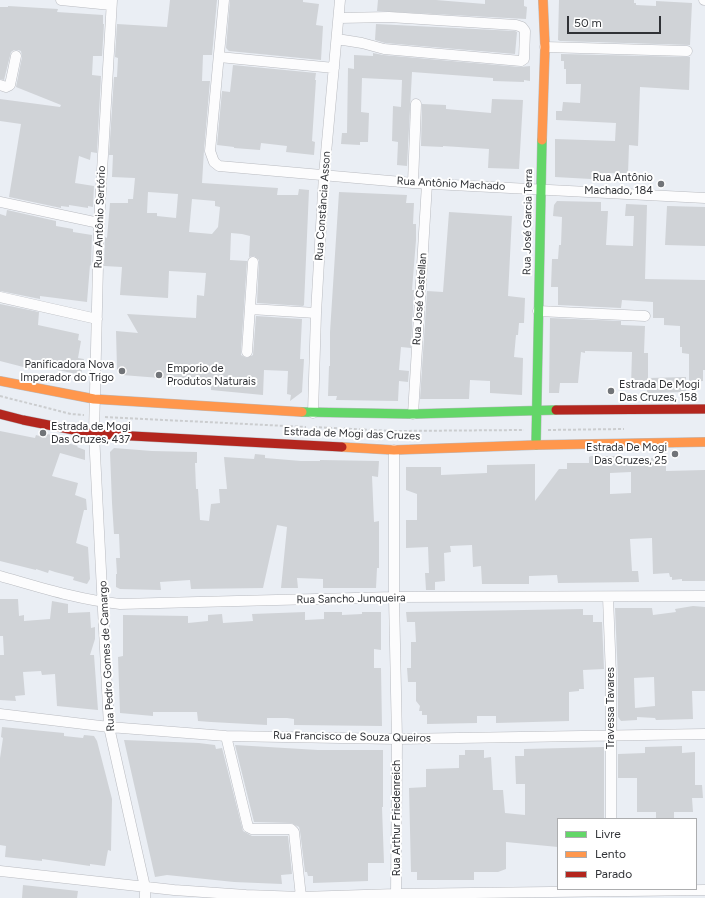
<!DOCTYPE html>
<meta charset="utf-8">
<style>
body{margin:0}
#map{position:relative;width:705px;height:898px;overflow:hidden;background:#eaeef4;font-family:Figtree,sans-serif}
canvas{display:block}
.legend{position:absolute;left:557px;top:818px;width:140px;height:72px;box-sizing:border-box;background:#fff;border:1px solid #acadaf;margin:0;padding:5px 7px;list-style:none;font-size:12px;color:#303236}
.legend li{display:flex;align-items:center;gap:8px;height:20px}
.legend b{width:20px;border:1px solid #acadaf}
.scale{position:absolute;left:567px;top:16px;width:94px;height:18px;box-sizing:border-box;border:2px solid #303236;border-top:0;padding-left:5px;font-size:12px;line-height:14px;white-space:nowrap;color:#303236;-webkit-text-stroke:3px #fff;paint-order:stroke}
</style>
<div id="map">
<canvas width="705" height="898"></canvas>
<ul class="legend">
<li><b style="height:5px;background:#63d668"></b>Livre</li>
<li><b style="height:5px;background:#ff974d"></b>Lento</li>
<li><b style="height:5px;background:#b3261e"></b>Parado</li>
</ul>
<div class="scale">50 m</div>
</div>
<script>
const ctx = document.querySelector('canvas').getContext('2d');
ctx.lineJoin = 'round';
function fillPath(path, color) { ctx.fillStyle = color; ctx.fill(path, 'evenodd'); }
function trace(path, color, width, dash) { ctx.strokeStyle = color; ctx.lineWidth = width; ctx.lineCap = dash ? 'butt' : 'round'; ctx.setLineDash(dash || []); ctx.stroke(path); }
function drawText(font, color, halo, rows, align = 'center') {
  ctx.font = font + ' Figtree,sans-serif'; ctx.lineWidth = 4; ctx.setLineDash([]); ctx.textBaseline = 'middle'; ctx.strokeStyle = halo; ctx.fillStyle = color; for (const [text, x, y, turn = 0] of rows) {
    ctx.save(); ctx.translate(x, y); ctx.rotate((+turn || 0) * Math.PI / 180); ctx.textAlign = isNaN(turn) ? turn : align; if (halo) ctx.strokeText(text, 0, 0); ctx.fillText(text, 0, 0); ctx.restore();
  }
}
const building = new Path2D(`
 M 170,0 L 217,0 L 212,55 L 203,55 L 202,81 L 210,81 L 204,150 L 202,183 L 278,188 L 277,195 L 298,195 L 299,189 L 309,190 L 304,305 L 303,306 L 257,303 L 259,260 L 254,256 L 249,257 L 250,236 L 242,234 L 231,233 L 230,260 L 247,261 L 241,352 L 241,355 L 247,358 L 253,355 L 256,316 L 302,319 L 300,359 L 304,359 L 302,392 L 290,401 L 291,395 L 287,394 L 288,371 L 264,370 L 263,395 L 211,390 L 211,382 L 122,375 L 117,369 L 116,331 L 138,333 L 127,314 L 196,318 L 197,295 L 204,296 L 206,273 L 169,271 L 168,298 L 120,295 L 122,267 L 104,266 L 105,237 L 107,238 L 110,203 L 128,203 L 128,199 L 133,199 L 135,178 L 112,177 L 113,155 L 109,155 L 114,77 L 117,77 L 118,58 L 115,57 L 117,24 L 167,27 ZM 148,192 L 178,194 L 176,218 L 157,216 L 157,213 L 147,213 ZM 192,199 L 215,201 L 215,206 L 220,207 L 218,227 L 212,234 L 189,232 Z
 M 230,0 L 303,0 L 303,2 L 319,4 L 316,25 L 323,26 L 321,60 L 229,51 L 226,48 Z
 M 378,0 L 436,0 L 485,4 L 485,0 L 524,0 L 524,6 L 527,7 L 526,19 L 377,11 Z
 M 559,0 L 634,0 L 634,3 L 636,3 L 636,5 L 656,6 L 656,1 L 692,3 L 690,45 L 560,41 L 558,40 Z
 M 8,6 L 58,9 L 57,12 L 103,15 L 103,24 L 104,24 L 102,56 L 93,56 L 92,75 L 101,76 L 97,153 L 91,152 L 90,160 L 79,156 L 75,183 L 94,186 L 93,207 L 88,206 L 88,208 L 69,205 L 69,207 L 61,206 L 61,208 L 9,197 L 21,124 L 0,121 L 0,99 L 60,107 L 61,105 L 16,87 L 22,57 L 21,51 L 18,50 L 14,50 L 11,52 L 4,80 L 0,79 L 0,7 L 8,7 Z
 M 376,24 L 515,31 L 517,32 L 515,54 L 385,43 L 375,40 Z
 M 373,53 L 383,55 L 520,67 L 530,66 L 530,81 L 524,80 L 524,82 L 493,81 L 493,78 L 412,72 L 407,166 L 397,165 L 398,142 L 392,141 L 393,106 L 401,107 L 402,80 L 362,78 L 361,112 L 369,113 L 368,142 L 360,142 L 360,145 L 341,144 L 342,133 L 347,133 L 348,68 L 354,69 L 354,55 L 373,56 Z
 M 561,54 L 690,57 L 689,90 L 640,87 L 638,146 L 629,145 L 628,174 L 609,173 L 609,180 L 555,177 L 555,139 L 615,141 L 616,123 L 556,120 L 556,111 L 562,111 L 563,102 L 580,103 L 581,84 L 566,84 L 566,69 L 564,69 L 564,61 L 561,61 Z
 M 233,65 L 316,73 L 315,80 L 316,80 L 312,141 L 315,142 L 314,155 L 286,152 L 287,146 L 261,143 L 260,150 L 234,148 L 234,147 L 217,145 L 222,91 L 230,92 Z
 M 492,99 L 523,100 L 519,169 L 488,168 L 489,149 L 443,146 L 443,147 L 421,146 L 422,104 L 446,105 L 446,109 L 491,113 Z
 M 339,192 L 407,195 L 406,203 L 414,203 L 413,224 L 416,224 L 416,240 L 412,290 L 414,290 L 411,348 L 401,347 L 399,370 L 409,371 L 408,382 L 399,381 L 398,401 L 336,400 L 337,396 L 328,396 L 329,366 L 330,366 L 330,332 Z
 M 557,201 L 601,202 L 601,211 L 608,211 L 606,245 L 633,246 L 634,216 L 625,216 L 626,204 L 647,205 L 645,279 L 705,280 L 705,370 L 703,370 L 703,381 L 689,382 L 689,354 L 682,353 L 682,347 L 680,347 L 680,326 L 664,325 L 664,318 L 653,318 L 653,302 L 622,300 L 621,308 L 558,305 L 558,287 L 551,287 L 552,259 L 558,259 L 559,245 L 561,245 L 562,217 L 553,216 L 554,205 Z
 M 667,206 L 705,207 L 705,246 L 665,245 Z
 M 7,210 L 56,221 L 56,226 L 73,229 L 73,232 L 92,235 L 91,266 L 90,265 L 87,302 L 40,296 L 40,299 L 0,291 L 0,214 L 6,216 Z
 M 449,212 L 512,216 L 508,296 L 525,298 L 524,323 L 519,323 L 518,335 L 516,335 L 514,357 L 523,358 L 522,395 L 490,393 L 490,381 L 470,380 L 469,399 L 420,399 L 427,291 L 443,292 Z
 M 0,304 L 39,312 L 38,325 L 79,334 L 78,340 L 81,341 L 78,358 L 84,359 L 81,375 L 35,365 L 35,370 L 0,361 Z
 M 550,318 L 621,321 L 621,325 L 645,326 L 644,353 L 648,353 L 648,378 L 686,377 L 686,392 L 647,393 L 647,387 L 631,387 L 632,352 L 585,351 L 585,353 L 581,352 L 578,383 L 560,383 L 559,393 L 549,393 Z
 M 0,431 L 35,438 L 36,435 L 46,438 L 47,434 L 57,436 L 56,440 L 78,446 L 77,447 L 85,450 L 85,460 L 60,453 L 52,476 L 78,483 L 75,495 L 86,499 L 87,510 L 84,510 L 76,543 L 88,547 L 90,579 L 87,584 L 73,580 L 74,577 L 55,572 L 49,570 L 48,573 L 36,569 L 36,570 L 0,561 Z
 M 114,448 L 152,451 L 197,452 L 197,463 L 195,463 L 196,489 L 198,489 L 200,520 L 209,521 L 211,504 L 220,503 L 219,489 L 227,489 L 224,457 L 254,459 L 255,454 L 265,455 L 265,458 L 301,461 L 320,461 L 320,460 L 379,461 L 378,477 L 372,476 L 374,522 L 379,521 L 379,568 L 377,568 L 376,588 L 323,588 L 323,579 L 297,578 L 298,588 L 281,588 L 287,527 L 277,525 L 263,588 L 191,589 L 190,580 L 160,582 L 161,590 L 120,589 L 116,587 L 116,574 L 117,574 L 116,558 L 120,558 L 119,534 L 114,534 L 112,503 L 110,452 Z
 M 591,456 L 628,456 L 628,458 L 666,458 L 666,471 L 705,470 L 705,581 L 682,581 L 682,579 L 672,580 L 672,577 L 670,577 L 669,573 L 653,574 L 652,538 L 630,539 L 632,571 L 638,571 L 639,582 L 558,583 L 557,575 L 529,576 L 529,584 L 482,584 L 481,566 L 473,567 L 472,545 L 450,546 L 451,552 L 444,553 L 445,581 L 435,582 L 435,590 L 426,590 L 425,573 L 429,573 L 428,547 L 406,548 L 406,520 L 417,520 L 417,494 L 406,490 L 406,467 L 441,467 L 441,475 L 463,474 L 487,473 L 487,465 L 535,464 L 535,501 L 559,469 L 567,469 L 567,463 L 589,463 L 589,457 ZM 631,472 L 631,493 L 610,494 L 610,473 Z
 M 0,599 L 18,599 L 19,616 L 24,615 L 24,621 L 50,619 L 52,601 L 68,604 L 68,613 L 90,612 L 91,628 L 95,627 L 95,639 L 90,655 L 94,655 L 98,710 L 57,706 L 55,674 L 42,675 L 41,671 L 23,672 L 25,695 L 15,696 L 16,701 L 0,700 L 0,655 L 4,655 L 3,636 L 0,636 Z
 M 693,606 L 705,607 L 705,691 L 692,691 L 693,719 L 656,720 L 655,718 L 637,717 L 637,720 L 621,721 L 618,717 L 618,679 L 615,608 L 652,608 L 653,615 L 676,612 L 675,609 ZM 654,677 L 655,706 L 635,708 L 634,678 Z
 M 583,609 L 583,615 L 593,615 L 593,622 L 602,622 L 604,669 L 583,670 L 584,689 L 579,689 L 579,691 L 569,692 L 569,721 L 496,723 L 496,716 L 477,716 L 477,723 L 427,724 L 427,715 L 422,715 L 422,711 L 419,711 L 420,706 L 416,701 L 416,682 L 408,682 L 407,668 L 411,668 L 411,642 L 416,642 L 415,622 L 407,622 L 406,612 Z
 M 305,612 L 305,620 L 324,619 L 324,612 L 342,612 L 342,615 L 362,614 L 362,612 L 381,612 L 381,650 L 374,649 L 374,668 L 381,668 L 382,726 L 294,725 L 294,719 L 287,718 L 267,718 L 267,725 L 211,722 L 198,721 L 197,712 L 153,712 L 153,716 L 120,713 L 118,657 L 123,656 L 123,615 L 188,616 L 188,623 L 208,621 L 208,615 L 222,614 L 223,623 L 253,621 L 252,614 Z
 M 2,727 L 64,733 L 64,736 L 83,738 L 84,735 L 94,736 L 97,741 L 112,799 L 111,851 L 108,850 L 105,866 L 90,864 L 90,866 L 42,859 L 42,861 L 5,857 L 6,846 L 0,845 L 0,758 L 3,738 L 1,737 Z
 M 124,740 L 199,743 L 215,745 L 216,749 L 222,748 L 243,831 L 252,836 L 288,836 L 292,874 L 281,875 L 282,884 L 234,882 L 167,875 L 155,877 Z
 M 235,745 L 318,750 L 383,750 L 383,807 L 382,807 L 384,863 L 368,863 L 368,881 L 313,883 L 313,876 L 308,876 L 307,872 L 305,872 L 300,831 L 299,827 L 291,823 L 254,822 Z
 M 682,746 L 682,753 L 695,752 L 695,785 L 702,785 L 703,798 L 692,798 L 693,812 L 674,812 L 674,819 L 656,819 L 656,812 L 637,812 L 637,778 L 618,778 L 618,754 L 645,753 L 645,747 Z
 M 604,747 L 604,819 L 558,819 L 558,847 L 506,842 L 506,869 L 498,872 L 474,872 L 474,880 L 417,880 L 417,872 L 411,872 L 409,788 L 426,787 L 426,769 L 459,768 L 459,755 L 465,755 L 465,750 L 484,750 L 484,758 L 491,757 L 493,790 L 503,790 L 505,813 L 525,815 L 525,784 L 516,784 L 515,756 L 524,756 L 524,749 Z
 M 23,885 L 78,891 L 77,898 L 22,898 Z`);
const path = new Path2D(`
 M 0,396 L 71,414 L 84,415
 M 105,417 L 306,427
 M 314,427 L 394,431 L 524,430
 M 548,430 L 624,429`);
const street = new Path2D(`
 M 61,0 L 111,5
 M 112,0 L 99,223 L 94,434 L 109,727 L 145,887 L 145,898
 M 224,0 L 210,151 L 214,162 L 219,166 L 413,183 L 705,198
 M 704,0 L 705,0
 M 337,39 L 362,43 L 384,49 L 521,61 L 524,59 L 525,31 L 522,27 L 516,25 L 389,17 L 339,18
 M 545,47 L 687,51
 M 219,57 L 334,68
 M 0,85 L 6,87 L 10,85 L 16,56
 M 413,183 L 416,104
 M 0,202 L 99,223
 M 0,297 L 97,319
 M 250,309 L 316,313
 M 538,311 L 645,316
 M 247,352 L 253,262
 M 313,413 L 316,313 L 324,175 L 340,0
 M 413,414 L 427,184
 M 394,450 L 394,597 L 397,739 L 396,898
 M 0,576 C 39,587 79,600 120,604 L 394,597 L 705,596
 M 608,597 L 611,676 L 611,819
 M 0,714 L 109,727 L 226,736 L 397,739 L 705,734
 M 226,736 L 248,827 L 252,829 L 291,829 L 294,832 L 301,897
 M 0,871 L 174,890 L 246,895 L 301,897 L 396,894 L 705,890`);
const fast = new Path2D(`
 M 302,412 L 413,414 L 556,410
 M 536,445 L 542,140`);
const slow = new Path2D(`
 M 542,140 L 545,47 L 543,0
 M 0,381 L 94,399 L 302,412
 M 342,447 L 394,450 L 536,445 L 705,442`);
const jam = new Path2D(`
 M 556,410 L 705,409
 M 0,414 L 23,420 L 94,434 L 342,447`);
const markers = [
 [661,184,4,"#717478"],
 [122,371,4,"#717478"],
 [159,375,4,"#717478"],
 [611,391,4,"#717478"],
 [43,433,4,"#717478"],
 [675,454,4,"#717478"]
];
const poiNames = [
 ["Rua Antônio",653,178],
 ["Machado, 184",653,191],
 ["Panificadora Nova",114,365],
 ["Imperador do Trigo",114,378],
 ["Emporio de",167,369,"left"],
 ["Produtos Naturais",167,382,"left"],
 ["Estrada De Mogi",619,385,"left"],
 ["Das Cruzes, 158",619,398,"left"],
 ["Estrada de Mogi",51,427,"left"],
 ["Das Cruzes, 437",51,440,"left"],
 ["Estrada De Mogi",667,448],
 ["Das Cruzes, 25",667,461]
];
const streetNames = [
 ["Rua Antônio Machado",451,184,3],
 ["Rua Constância Asson",323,206,-86],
 ["Rua Antônio Sertório",100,217,-88],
 ["Rua José Garcia Terra",528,222,-89],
 ["Rua José Castellan",420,299,-86],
 ["Estrada de Mogi das Cruzes",352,434,2],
 ["Rua Sancho Junqueira",351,599,-1],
 ["Rua Pedro Gomes de Camargo",107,656,-93],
 ["Travessa Tavares",611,708,-90],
 ["Rua Francisco de Souza Queiros",352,737,1],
 ["Rua Arthur Friedenreich",397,818,-90]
];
fillPath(building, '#d0d3d7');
trace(street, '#b9bbc0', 11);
trace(fast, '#b9bbc0', 10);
trace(slow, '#b9bbc0', 10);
trace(jam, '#b9bbc0', 10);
trace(path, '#cbcdcf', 2, [3, 2]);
trace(street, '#fcfcfd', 10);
trace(fast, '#63d668', 9);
trace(slow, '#ff974d', 9);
trace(jam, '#b3261e', 9);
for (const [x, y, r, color] of markers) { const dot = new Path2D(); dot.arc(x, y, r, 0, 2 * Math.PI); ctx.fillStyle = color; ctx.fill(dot); trace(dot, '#fff', 1.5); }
drawText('11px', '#303236', '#fff', poiNames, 'right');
drawText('11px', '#303236', '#fff', streetNames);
</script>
